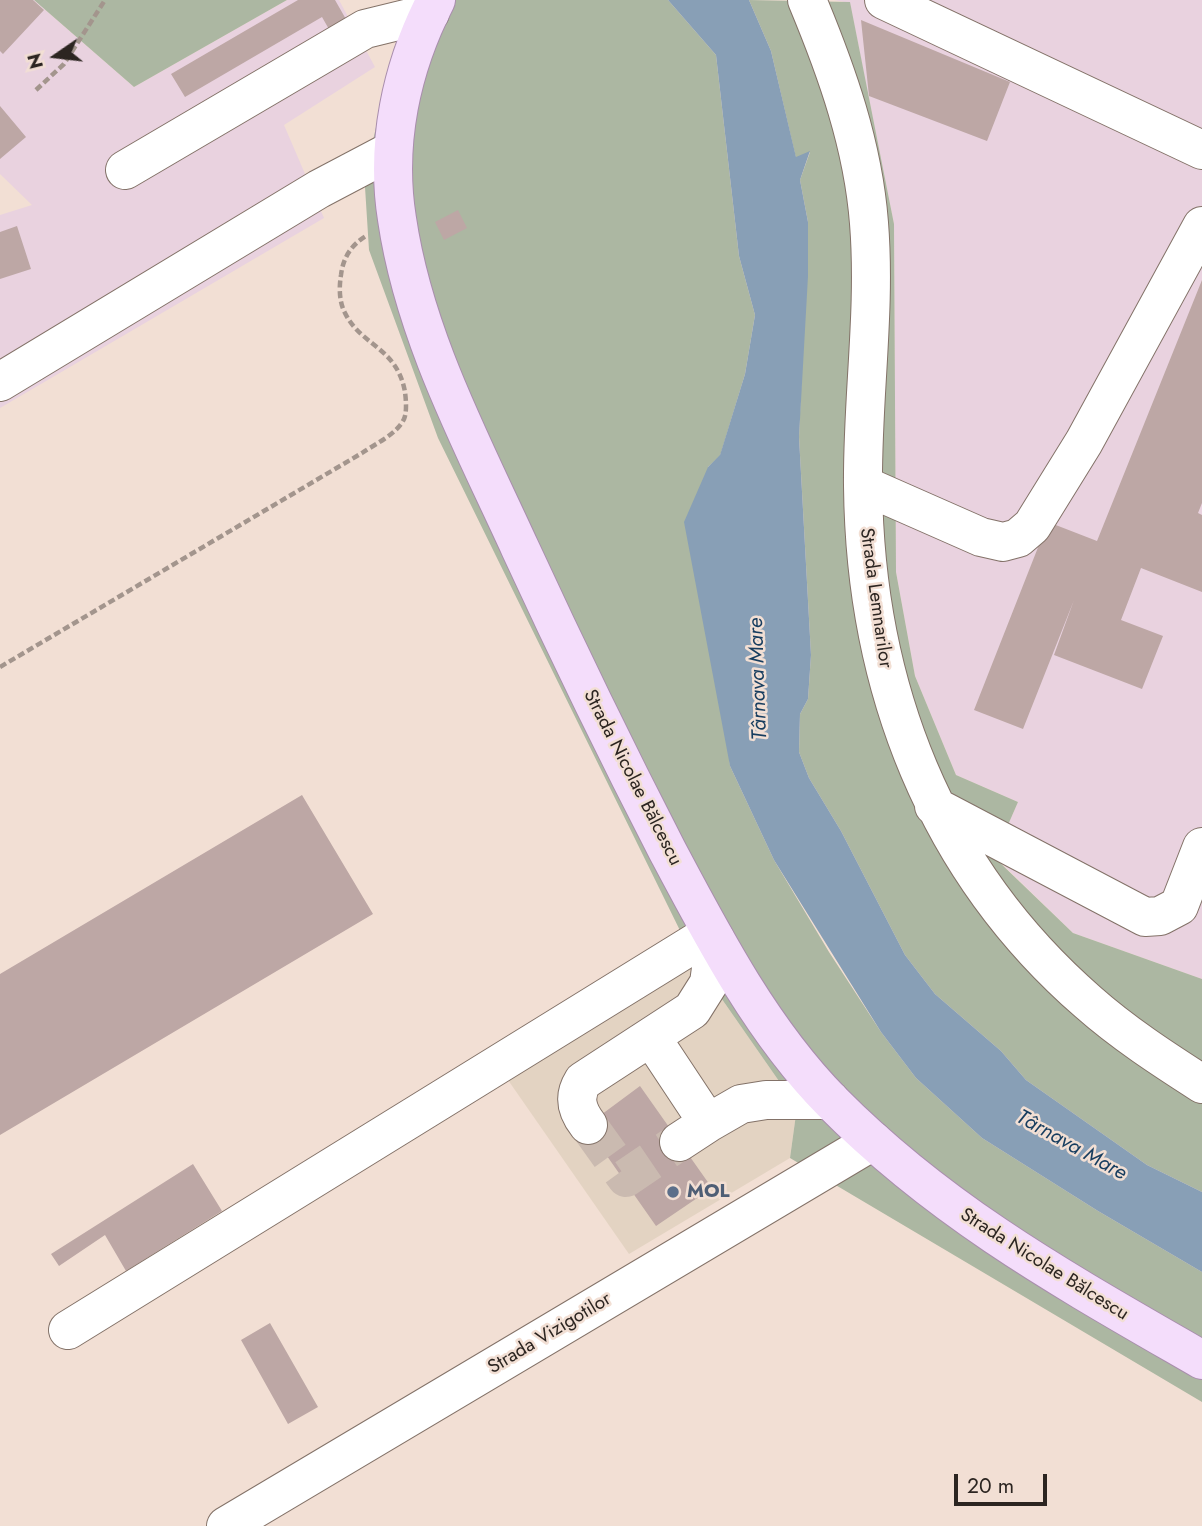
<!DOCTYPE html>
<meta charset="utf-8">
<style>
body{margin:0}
#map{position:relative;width:1202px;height:1526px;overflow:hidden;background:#f2dfd4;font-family:Jost,sans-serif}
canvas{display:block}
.north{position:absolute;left:21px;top:21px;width:70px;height:70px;-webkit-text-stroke:5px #f2dfd4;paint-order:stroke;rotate:256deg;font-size:19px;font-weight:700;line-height:28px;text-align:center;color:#2c2521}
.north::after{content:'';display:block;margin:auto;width:24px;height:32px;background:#2c2521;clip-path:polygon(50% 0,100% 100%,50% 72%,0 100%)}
.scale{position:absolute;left:954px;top:1474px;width:93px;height:32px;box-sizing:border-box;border:4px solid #2c2521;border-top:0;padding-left:9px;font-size:21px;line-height:24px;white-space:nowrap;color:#2c2521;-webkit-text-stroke:5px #f2dfd4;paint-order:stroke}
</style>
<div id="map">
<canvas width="1202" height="1526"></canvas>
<div class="north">N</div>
<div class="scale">20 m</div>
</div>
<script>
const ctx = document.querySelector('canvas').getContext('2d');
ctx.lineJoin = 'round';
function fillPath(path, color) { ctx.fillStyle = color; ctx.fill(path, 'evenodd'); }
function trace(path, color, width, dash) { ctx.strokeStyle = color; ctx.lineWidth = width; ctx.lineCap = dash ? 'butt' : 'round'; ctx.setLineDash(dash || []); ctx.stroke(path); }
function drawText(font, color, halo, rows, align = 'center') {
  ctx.font = font + ' Jost,sans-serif'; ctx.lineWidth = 5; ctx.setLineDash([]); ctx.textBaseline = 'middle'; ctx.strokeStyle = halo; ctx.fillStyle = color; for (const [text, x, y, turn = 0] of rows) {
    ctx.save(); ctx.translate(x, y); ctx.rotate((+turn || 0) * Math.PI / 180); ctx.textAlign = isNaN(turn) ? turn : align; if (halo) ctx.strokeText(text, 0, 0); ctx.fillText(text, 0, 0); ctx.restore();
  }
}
const commercial = new Path2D(`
 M 694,959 L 797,1107 L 790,1158 L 629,1254 L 508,1080 Z`);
const industrial = new Path2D(`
 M 0,0 L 34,0 L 134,87 L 287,0 L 339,0 L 375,67 L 284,125 L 324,218 L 0,408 L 0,215 L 32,205 L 0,174 Z
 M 834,0 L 1202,0 L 1202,979 L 1073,933 L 994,856 L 1018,802 L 956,775 L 915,676 L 896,572 L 894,224 L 850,3 Z`);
const green = new Path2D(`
 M 34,0 L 287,0 L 134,87 Z
 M 415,0 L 668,0 L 716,55 L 739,256 L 755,315 L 745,374 L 720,456 L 708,467 L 730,766 L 774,860 L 829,952 L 881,1032 L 916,1078 L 982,1138 L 1098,1211 L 1202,1272 L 1202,1402 L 790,1158 L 797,1107 L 694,959 L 438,438 L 369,250 L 365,187 L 374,136 L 394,48 Z
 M 749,0 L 850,2 L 894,224 L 896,572 L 915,676 L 956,775 L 1018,802 L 994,857 L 1073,933 L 1202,979 L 1202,1192 L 1147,1165 L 1026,1080 L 1001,1051 L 935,994 L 905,955 L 841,831 L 809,778 L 799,752 L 800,714 L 808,699 L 811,655 L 799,437 L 808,222 L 800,180 L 810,152 L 796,158 L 771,51 Z`);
const water = new Path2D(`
 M 668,0 L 749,0 L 771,51 L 796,157 L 810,151 L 800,180 L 808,222 L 808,276 L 799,437 L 811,655 L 808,699 L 800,714 L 799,752 L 809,778 L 841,831 L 905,955 L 935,994 L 1001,1051 L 1026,1080 L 1147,1165 L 1202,1192 L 1202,1272 L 1098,1211 L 982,1138 L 916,1078 L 881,1032 L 774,860 L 730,766 L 684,522 L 708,467 L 720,455 L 745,374 L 755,315 L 739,256 L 716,55 Z`);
const building = new Path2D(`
 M 0,0 L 33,0 L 44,10 L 3,54 L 0,51 Z
 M 298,0 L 335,0 L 347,21 L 330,31 L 322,17 L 185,97 L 171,74 Z
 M 861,20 L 1010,82 L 987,141 L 869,96 Z
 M 0,106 L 26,137 L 0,159 Z
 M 458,210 L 467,228 L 444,240 L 435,222 Z
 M 17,226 L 31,269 L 0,279 L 0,232 Z
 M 1202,280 L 1202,503 L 1198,513 L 1202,515 L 1202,592 L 1141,568 L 1121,620 L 1163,636 L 1142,689 L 1054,655 L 1074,600 L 1023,729 L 974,710 L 1048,522 L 1097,541 Z
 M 302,795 L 373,914 L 0,1135 L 0,974 Z
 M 640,1086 L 712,1188 L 656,1226 L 586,1126 Z
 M 193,1164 L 222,1211 L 126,1271 L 105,1235 L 59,1266 L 51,1254 Z
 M 270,1323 L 318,1407 L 288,1424 L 241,1340 Z`);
const minorTunnel = new Path2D(`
 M 588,1125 L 626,1178 L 679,1142`);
const path = new Path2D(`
 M 36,90 L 64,64 L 105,0
 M 0,667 L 362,453 C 375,444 397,434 404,419 C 407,412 406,400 405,392 C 397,347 361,346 345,313 C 339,302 339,287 341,275 C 343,258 351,245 366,236`);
const minor = new Path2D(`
 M 807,0 C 837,72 863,145 869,223 C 876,311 862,399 863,486 C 865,686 935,869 1088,1002 C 1123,1033 1163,1059 1202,1084
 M 884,0 L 1202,150
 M 125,170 L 365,29 L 430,13
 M 0,382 L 319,189 L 393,150
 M 863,485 L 981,537 L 1003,542 L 1018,538 L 1032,526 L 1084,442 L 1202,226
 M 934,806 L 1145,917 L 1160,916 L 1179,906 L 1202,847
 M 651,1037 L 708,1123 L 741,1104 L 766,1100 L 830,1100
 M 588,1125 C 577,1111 573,1097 583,1081 L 692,1010 L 709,983 L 715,939
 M 679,1142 L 708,1123
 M 68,1330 L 711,933
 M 226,1526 L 873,1141`);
const major = new Path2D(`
 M 436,0 C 401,68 385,144 397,219 C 414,335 472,443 520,548 C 567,650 616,751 667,850 C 713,937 762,1031 832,1102 C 943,1214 1067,1282 1202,1360`);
const markers = [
 [673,1192,7,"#5c6f8a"]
];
const streetNames = [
 ["Strada Lemnarilor",875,598,82],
 ["Strada Nicolae Bălcescu",632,778,63],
 ["Strada Nicolae Bălcescu",1044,1265,32],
 ["Strada Vizigotilor",550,1334,-31]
];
const serviceNames = [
 ["MOL",687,1192]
];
const waterNames = [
 ["Târnava Mare",759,679,-92],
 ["Târnava Mare",1071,1146,29]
];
fillPath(commercial, '#e3d3c2');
fillPath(industrial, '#e9d2df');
fillPath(green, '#acb7a2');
fillPath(water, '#889fb6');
fillPath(building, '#bda7a5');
trace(minorTunnel, '#cabab0', 38, [38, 19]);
trace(minor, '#837268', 40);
trace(major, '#a98ead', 40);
trace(path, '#a3958d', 4.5, [7, 3.5]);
trace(minor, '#fff', 38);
trace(major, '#f4ddfb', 38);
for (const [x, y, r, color] of markers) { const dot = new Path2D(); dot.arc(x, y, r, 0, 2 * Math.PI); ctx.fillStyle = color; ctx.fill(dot); trace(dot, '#f2dfd4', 2.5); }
drawText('19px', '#2c2521', '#f2dfd4', streetNames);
drawText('bold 19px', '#4e5e75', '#f2dfd4', serviceNames, 'left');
drawText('italic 21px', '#173d5f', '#f2dfd4', waterNames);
</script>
